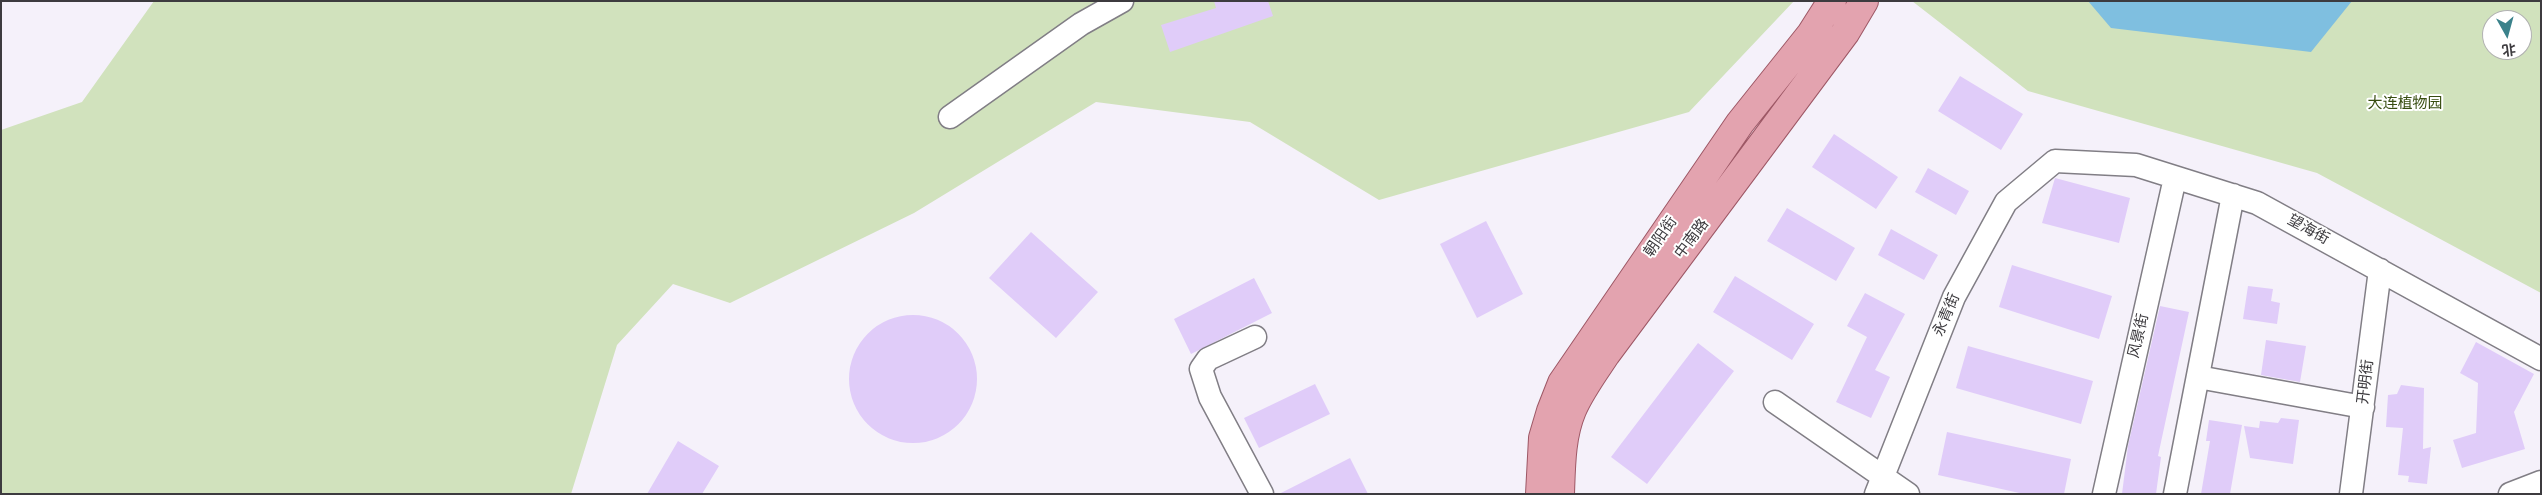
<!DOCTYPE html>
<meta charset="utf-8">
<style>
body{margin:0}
#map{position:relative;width:2542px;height:495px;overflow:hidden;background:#f5f1fa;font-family:"Varela Round","Noto Sans SC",sans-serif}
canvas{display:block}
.frame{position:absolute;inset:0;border:2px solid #3d3b3f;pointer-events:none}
.north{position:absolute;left:2482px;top:10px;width:50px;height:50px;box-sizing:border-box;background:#fff;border:1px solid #b1b1b2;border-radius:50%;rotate:173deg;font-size:14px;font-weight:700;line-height:20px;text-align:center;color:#3d3b3f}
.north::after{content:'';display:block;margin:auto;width:18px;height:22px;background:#3b828b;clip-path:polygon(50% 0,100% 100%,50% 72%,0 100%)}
</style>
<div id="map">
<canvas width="2542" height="495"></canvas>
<div class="frame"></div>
<div class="north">北</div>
</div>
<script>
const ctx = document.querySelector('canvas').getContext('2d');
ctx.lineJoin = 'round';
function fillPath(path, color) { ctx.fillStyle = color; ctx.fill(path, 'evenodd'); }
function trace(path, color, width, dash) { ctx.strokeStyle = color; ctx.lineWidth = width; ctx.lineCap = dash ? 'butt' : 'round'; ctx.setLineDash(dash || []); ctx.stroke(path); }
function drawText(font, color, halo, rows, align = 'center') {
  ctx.font = font + ' "Varela Round","Noto Sans SC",sans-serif'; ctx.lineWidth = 4; ctx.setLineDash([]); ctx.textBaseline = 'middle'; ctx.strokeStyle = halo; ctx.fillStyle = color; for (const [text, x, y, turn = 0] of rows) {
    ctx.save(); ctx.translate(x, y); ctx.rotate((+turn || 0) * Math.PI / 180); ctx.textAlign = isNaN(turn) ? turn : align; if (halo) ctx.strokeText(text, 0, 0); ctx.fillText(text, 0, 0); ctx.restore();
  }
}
const green = new Path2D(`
 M 154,1 L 1794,1 L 1689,112 L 1379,200 L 1250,122 L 1096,102 L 914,213 L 730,303 L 673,284 L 617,345 L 571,494 L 1,494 L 1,130 L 82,102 Z
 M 1912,1 L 2541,1 L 2541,293 L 2317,173 L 2028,91 ZM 2492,20 L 2522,20 L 2522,50 L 2492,50 Z`);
const water = new Path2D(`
 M 2088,1 L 2352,1 L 2311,52 L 2111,28 Z`);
const building = new Path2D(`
 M 1214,1 L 1268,1 L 1273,16 L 1170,52 L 1161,25 L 1216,8 Z
 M 1960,76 L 2023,114 L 2001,150 L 1938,111 Z
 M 1834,134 L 1898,177 L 1876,209 L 1812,167 Z
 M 1928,168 L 1969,191 L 1956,215 L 1915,192 Z
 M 2055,178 L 2130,198 L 2119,243 L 2042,223 Z
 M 1787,208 L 1855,248 L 1836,281 L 1767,241 Z
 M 1486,221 L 1523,294 L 1477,318 L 1440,244 Z
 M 1891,229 L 1938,255 L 1924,280 L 1878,255 Z
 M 1031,232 L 1098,292 L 1056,338 L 989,278 Z
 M 2012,265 L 2112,296 L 2099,339 L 1999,307 Z
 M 1735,276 L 1814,324 L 1792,360 L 1713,312 Z
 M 1254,278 L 1272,313 L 1191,354 L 1174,319 Z
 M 2248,286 L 2273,289 L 2271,301 L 2280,303 L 2277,324 L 2243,319 Z
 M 1865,293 L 1905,314 L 1875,370 L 1890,377 L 1871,418 L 1836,402 L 1867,337 L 1847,326 Z
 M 2160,306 L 2189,312 L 2158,456 L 2161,457 L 2156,494 L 2122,494 L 2128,446 Z
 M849 379a64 64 0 1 1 128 0a64 64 0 1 1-128 0Z
 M 2266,340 L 2306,346 L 2300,382 L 2261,375 Z
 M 2476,342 L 2534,374 L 2514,412 L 2525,449 L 2462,468 L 2453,440 L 2476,433 L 2478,383 L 2460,373 Z
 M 1698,343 L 1734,371 L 1647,484 L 1611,457 Z
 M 1968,346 L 2093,381 L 2081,424 L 1956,388 Z
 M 1315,384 L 1330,414 L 1259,448 L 1244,418 Z
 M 2401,385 L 2424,388 L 2423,449 L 2431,447 L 2427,484 L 2408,482 L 2409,476 L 2398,475 L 2403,428 L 2386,427 L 2388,395 L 2397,394 Z
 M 2281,418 L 2299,420 L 2293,464 L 2250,458 L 2244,426 L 2259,428 L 2260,421 L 2278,423 Z
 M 2209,420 L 2242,425 L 2230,494 L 2201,494 L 2210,441 L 2206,441 Z
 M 1947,432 L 2071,459 L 2064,494 L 2024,494 L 1938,475 Z
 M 678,441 L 719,466 L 702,494 L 647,494 Z
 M 1350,458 L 1368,494 L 1279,494 Z`);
const minor = new Path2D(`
 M 950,117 L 1081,24 L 1122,1
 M 1255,337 L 1208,359 L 1201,369 L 1210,397 L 1262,494
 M 2198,377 L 2363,407
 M 1775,402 L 1908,494
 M 1876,494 L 1954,297 L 2006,202 L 2055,161 L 2136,165 L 2257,203 L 2541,359
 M 2104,494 L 2175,178
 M 2175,494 L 2233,195
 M 2351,494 L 2380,270
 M 2510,494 L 2541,482`);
const major = new Path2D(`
 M 1540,494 L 1543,438 L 1551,411 L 1562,383 L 1740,123 L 1811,34 L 1832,1
 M 1560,494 C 1561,466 1561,436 1572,410 C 1580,391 1594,372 1606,354 L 1845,33 L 1864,1`);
const parkNames = [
 ["大连植物园",2405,104]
];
const streetNames = [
 ["望海街",2308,230,29],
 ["朝阳街",1661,237,-55],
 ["中南路",1692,239,-53],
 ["永青街",1947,315,-67],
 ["风景街",2139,336,-77],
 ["开明街",2366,382,-83]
];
fillPath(green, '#d1e2bd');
fillPath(water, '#7fbfe0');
fillPath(building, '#e0ccf9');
trace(minor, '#817e85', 25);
trace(major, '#9d5765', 30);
trace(minor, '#fff', 22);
trace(major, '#e3a3af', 28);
drawText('15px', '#384d11', '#fff', parkNames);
drawText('15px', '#3d3b3f', '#fff', streetNames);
</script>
